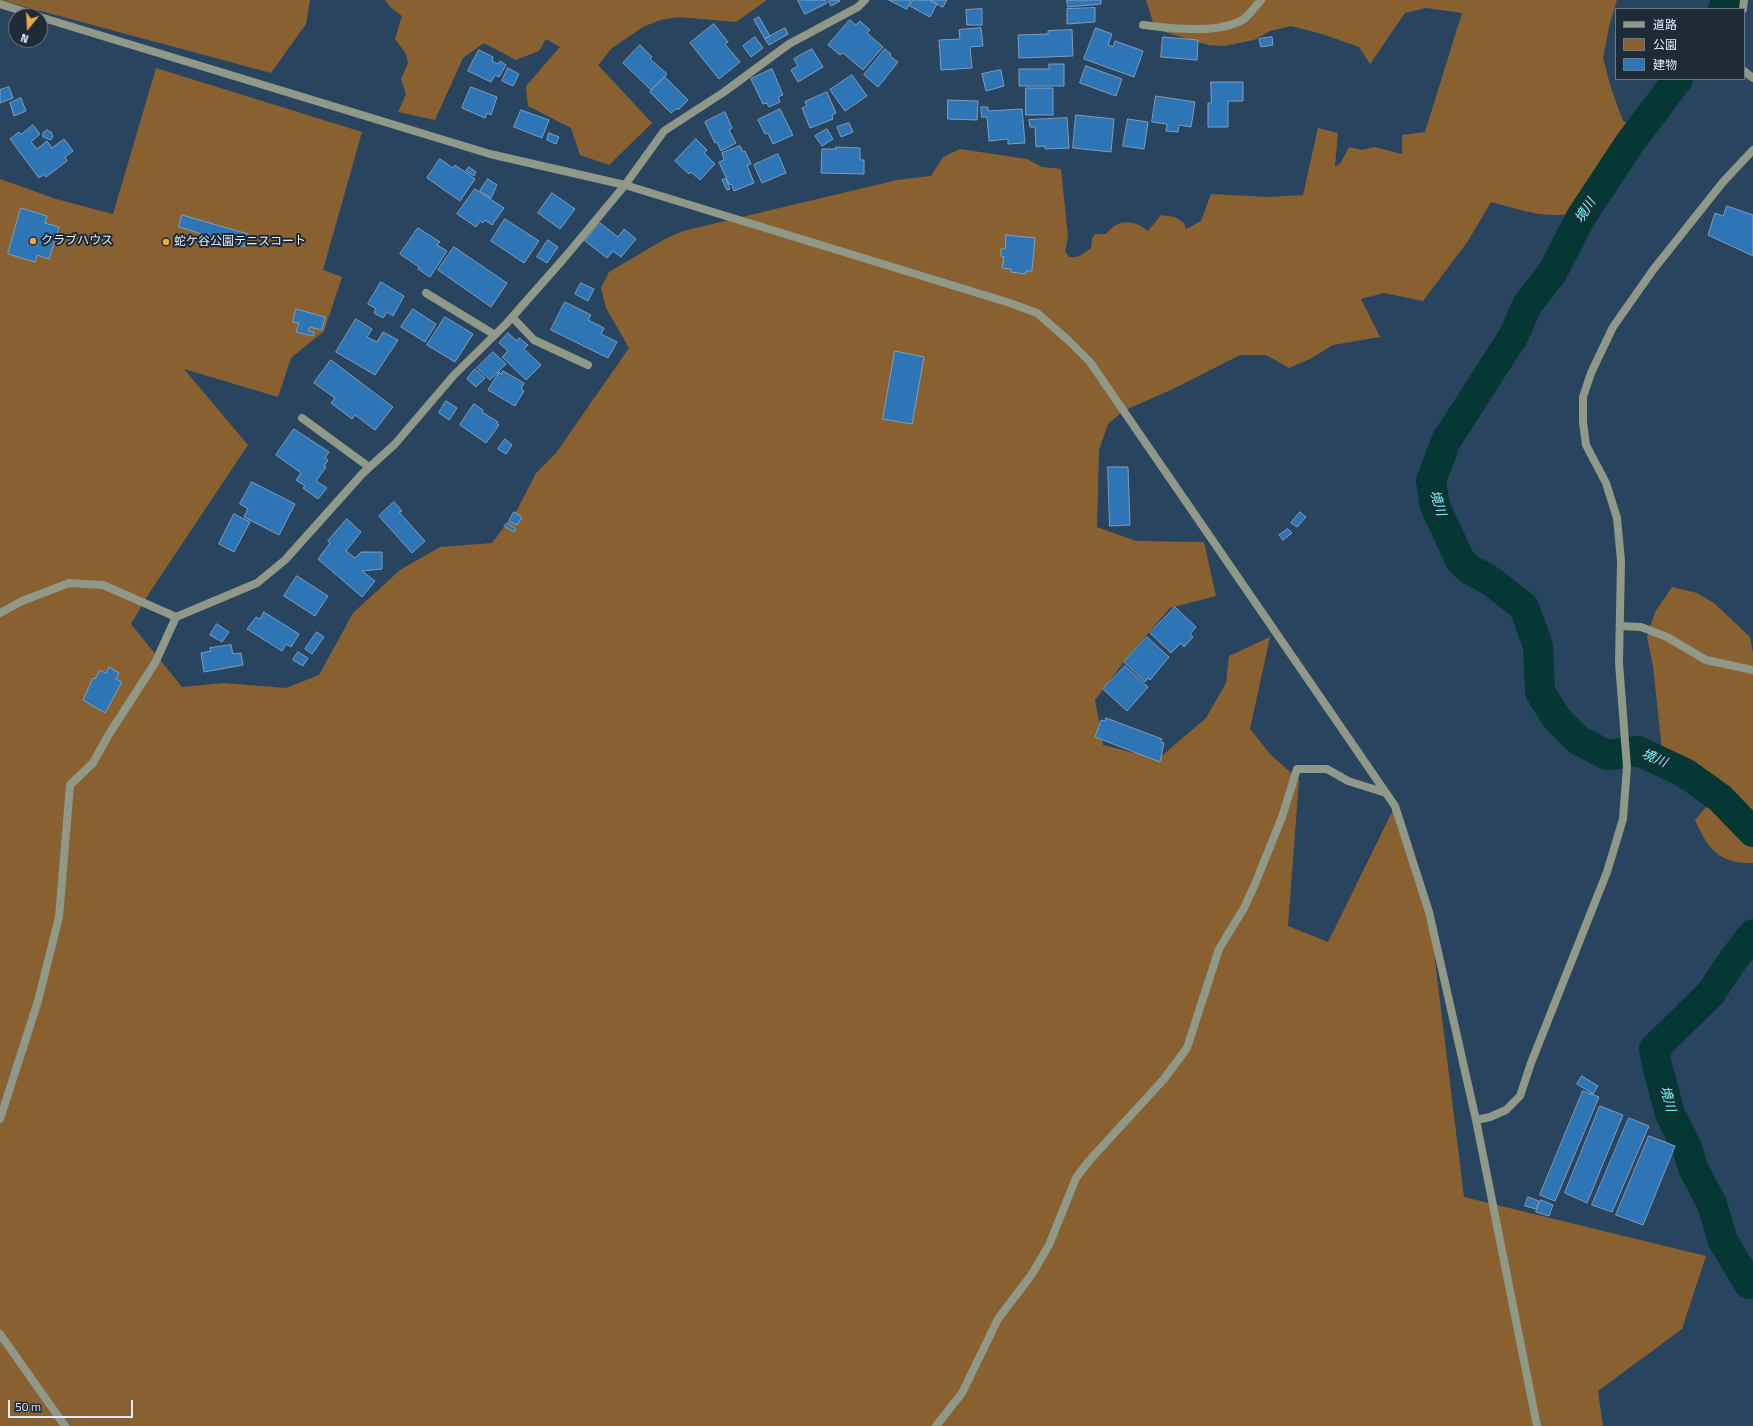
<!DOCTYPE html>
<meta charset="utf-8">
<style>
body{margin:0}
#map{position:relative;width:1753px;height:1426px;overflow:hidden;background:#29445f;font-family:"Titillium Web","Noto Sans JP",sans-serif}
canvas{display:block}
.legend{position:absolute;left:1615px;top:8px;width:130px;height:72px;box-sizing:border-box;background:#1e2a36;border:1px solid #6b7886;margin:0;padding:5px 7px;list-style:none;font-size:12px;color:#deeeff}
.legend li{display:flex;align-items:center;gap:8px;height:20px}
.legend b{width:20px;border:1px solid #6b7886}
.north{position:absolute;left:8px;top:8px;width:40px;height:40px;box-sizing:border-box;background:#1e2a36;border:1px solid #6b7886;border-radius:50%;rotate:198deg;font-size:11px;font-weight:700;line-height:16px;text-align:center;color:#deeeff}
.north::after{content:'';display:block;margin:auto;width:14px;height:18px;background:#f2a541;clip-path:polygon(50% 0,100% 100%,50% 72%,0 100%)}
.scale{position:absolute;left:8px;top:1400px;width:125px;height:18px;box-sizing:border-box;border:2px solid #deeeff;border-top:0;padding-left:5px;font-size:12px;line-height:14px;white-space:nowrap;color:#deeeff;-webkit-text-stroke:3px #1e2a36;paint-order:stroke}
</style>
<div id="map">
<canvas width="1753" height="1426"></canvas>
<ul class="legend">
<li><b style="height:5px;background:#909888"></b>道路</li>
<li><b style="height:11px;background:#896130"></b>公園</li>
<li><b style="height:11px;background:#2e75b6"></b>建物</li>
</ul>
<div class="north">N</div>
<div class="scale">50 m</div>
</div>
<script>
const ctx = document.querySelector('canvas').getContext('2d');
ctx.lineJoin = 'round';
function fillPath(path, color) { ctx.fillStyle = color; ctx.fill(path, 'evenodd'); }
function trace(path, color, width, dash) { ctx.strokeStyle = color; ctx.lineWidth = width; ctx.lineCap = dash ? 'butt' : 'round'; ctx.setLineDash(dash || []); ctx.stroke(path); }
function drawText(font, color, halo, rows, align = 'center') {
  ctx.font = font + ' "Titillium Web","Noto Sans JP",sans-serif'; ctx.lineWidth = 4; ctx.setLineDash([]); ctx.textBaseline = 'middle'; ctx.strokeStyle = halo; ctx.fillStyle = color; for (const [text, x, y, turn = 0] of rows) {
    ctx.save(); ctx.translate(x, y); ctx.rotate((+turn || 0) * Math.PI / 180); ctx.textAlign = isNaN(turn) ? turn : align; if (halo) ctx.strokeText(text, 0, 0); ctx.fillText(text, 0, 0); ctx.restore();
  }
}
const green = new Path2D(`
 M 0,0 L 310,0 L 306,24 L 271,73 Z
 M 385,0 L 767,0 L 736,22 L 679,17 L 660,20 L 643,27 L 612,48 L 598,65 L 652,123 L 609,165 L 580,155 L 571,128 L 528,106 L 526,86 L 560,47 L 546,39 L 539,51 L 516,60 L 484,43 L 463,58 L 435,120 L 398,112 L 406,94 L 401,79 L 408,63 L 406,54 L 395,39 L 402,16 L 390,7 Z
 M 1146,0 L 1617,0 L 1609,27 L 1603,58 L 1611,88 L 1623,121 L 1635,128 L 1601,183 L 1573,214 C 1540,218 1522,210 1491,202 L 1468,241 L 1423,301 L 1384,293 L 1361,299 L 1380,337 L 1333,345 L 1310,359 L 1289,368 L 1266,355 L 1240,355 L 1175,388 L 1123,411 L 1108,424 L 1099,450 L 1097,527 L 1136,541 L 1204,542 L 1216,596 L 1170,608 L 1126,659 L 1095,700 L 1103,745 L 1158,759 L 1206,718 L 1226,683 L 1229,656 L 1270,637 L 1250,729 L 1271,755 L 1299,780 L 1288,926 L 1328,942 L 1395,806 L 1429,912 L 1464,1197 L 1706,1256 L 1682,1329 L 1598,1391 L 1603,1426 L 0,1426 L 0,179 L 56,199 L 113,214 L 156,68 L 362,132 L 323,270 L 342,277 L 324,331 L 291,358 L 278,397 L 184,369 L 248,445 L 146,598 L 131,624 L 182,687 L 224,683 L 286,688 L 319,675 L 353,613 L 400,570 L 440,547 L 492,543 L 517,510 L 536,473 L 556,453 L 629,348 L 606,308 L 601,288 L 609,272 L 665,239 L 683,231 L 897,180 L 931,176 L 943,157 L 960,149 L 1027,159 L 1042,167 L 1061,169 L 1068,237 L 1065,251 L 1069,257 C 1079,258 1083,254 1091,248 L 1092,239 L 1095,234 L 1106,234 C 1118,219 1133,219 1148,231 L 1161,215 L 1175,217 L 1184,223 L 1186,229 L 1201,221 L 1211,194 L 1268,197 L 1303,195 L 1318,128 L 1338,133 L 1335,166 L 1340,164 L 1349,147 L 1362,150 L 1374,147 L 1402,154 L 1402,135 L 1425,132 L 1462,13 L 1426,8 L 1405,13 L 1370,64 L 1359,47 L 1322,34 L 1291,26 L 1270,31 L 1254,40 L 1224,46 L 1208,45 L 1155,29 Z
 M 1672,587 L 1697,593 L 1714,603 L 1750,637 L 1753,653 L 1753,863 C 1719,864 1708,849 1695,820 L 1708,805 L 1714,784 L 1683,766 L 1662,750 L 1653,666 L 1647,637 L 1655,612 Z`);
const river = new Path2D(`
 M 1723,9 L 1726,0
 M 1678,79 L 1629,144 L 1581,217 L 1552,273 L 1527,305 L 1514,335 L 1446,441 L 1431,481 L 1435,506 L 1460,560 L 1469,569 L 1491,581 L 1524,607 L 1538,646 L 1540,692 L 1557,719 L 1578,740 L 1607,755 L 1638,751 L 1685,773 L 1720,798 L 1753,832
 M 1749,1284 L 1723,1241 L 1712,1204 L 1693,1168 L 1687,1147 L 1670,1114 L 1657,1065 L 1654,1049 L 1711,993 L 1733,960 L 1753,934`);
const building = new Path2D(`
 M 798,0 L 825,0 L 827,3 L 805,14 Z
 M 829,0 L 839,0 L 840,1 L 831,6 L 828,1 Z
 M 889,0 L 911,0 L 907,9 Z
 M 913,0 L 929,0 L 937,4 L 930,17 L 910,6 Z
 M 930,0 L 947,0 L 943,7 Z
 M 1067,0 L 1101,0 L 1101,4 L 1068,7 Z
 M 1095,8 L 1095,22 L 1067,24 L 1067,9 Z
 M 982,9 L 982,25 L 967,25 L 966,10 Z
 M 759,17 L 770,36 L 765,39 L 754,20 Z
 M 850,20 L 856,25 L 860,21 L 870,30 L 867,33 L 883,47 L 863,70 L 843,53 L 840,55 L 828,45 Z
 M 714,24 L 728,42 L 725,44 L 740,62 L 719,79 L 690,43 Z
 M 785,28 L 788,34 L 769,45 L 765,39 Z
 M 981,28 L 983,46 L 970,47 L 972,68 L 941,70 L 939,40 L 960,39 L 959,30 Z
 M 1096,28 L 1112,34 L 1108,45 L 1113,47 L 1115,41 L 1143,51 L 1134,77 L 1084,59 Z
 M 1072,30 L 1073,56 L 1019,58 L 1018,35 L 1048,34 L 1048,31 Z
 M 755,37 L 763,48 L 751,57 L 743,46 Z
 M 1163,37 L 1198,40 L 1197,60 L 1161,57 Z
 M 1272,37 L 1273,45 L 1261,47 L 1259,39 Z
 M 640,45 L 652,57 L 650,59 L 667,74 L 651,90 L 623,63 Z
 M 812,49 L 823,67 L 798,82 L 791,70 L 798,66 L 794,59 Z
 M 885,49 L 891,54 L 890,56 L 898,62 L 878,87 L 864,75 Z
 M 479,50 L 493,57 L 492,61 L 498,64 L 500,61 L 506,65 L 499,77 L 495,75 L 491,82 L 468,71 Z
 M 1049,64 L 1064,64 L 1064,86 L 1019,86 L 1019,69 L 1049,69 Z
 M 1086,66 L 1122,79 L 1116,96 L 1080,83 Z
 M 508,68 L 519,74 L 513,86 L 502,81 Z
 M 772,69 L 783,95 L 778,97 L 780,102 L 769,107 L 767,103 L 763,104 L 751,79 Z
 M 1001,70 L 1004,86 L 986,91 L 982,74 Z
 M 852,75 L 867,96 L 845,111 L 830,90 Z
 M 665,77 L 688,100 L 678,110 L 677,108 L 671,113 L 650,92 Z
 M 1211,82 L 1243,82 L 1243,101 L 1228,101 L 1228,127 L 1208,127 L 1208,103 L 1211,103 Z
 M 9,87 L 13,98 L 0,103 L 0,90 Z
 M 471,87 L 497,97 L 491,115 L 487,113 L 485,118 L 462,108 Z
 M 1026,88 L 1053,88 L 1053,115 L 1026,115 Z
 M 827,92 L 836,113 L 832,115 L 833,119 L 810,128 L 802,108 L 807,106 L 805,102 Z
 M 1156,96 L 1195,102 L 1191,127 L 1179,125 L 1178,132 L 1166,131 L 1167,124 L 1152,122 Z
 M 21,98 L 26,111 L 14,116 L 10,103 Z
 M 948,100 L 978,101 L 977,120 L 948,119 Z
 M 981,107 L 988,107 L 988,111 L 1022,109 L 1025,143 L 1008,144 L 1008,139 L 989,141 L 987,117 L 982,117 Z
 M 780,109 L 793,135 L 773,144 L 768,133 L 765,134 L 758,120 Z
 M 521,110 L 549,120 L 542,138 L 514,127 Z
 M 725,112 L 732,128 L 729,130 L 736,143 L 721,151 L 717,142 L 715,143 L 705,122 Z
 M 1076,115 L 1114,119 L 1111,152 L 1073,148 Z
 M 1067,118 L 1069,148 L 1045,149 L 1045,146 L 1036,147 L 1035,127 L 1030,127 L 1029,120 Z
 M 1128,119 L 1148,122 L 1144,149 L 1123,146 Z
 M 849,123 L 853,132 L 841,137 L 837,127 Z
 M 33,125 L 40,134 L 31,142 L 37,149 L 47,141 L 52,148 L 64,139 L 73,151 L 65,157 L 67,161 L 46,177 L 45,174 L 39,178 L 10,139 L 19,132 L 21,134 Z
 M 827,129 L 833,139 L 822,146 L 815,136 Z
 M 47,130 L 51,132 L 53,136 L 51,140 L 43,137 L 43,133 Z
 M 549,133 L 559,137 L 556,144 L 547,140 Z
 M 696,139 L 707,150 L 704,153 L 715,164 L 700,180 L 691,172 L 689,174 L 675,161 Z
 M 740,146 L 743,152 L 745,151 L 751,164 L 747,165 L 754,183 L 734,191 L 732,185 L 729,184 L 719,162 L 724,160 L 722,153 Z
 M 836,147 L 860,148 L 860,160 L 864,160 L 864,174 L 821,173 L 822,149 L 836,149 Z
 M 778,154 L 786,173 L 762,183 L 754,165 Z
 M 440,159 L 453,168 L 455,165 L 475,179 L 460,201 L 427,178 Z
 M 469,167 L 476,172 L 474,176 L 466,171 Z
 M 488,179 L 497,185 L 491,198 L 480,191 Z
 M 726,179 L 730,189 L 727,190 L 722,180 Z
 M 475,189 L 504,208 L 492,225 L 485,220 L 483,223 L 480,221 L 476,227 L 457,214 Z
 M 552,193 L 575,209 L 560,229 L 538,213 Z
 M 1727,206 L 1753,215 L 1753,256 L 1708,235 L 1715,213 L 1723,216 Z
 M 21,208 L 47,216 L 45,223 L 59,227 L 49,259 L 37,255 L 35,262 L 8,254 Z
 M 182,215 L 248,234 L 244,247 L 179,227 Z
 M 505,219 L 539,241 L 524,263 L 491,241 Z
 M 600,223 L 618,237 L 624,229 L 636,239 L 621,257 L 613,251 L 607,258 L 585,241 Z
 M 418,228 L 440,242 L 437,245 L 447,251 L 430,277 L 418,269 L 419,267 L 400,254 Z
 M 1006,235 L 1035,238 L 1032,271 L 1026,271 L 1026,274 L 1011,272 L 1011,269 L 1002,268 L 1004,257 L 1001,256 L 1001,249 L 1005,249 Z
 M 548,240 L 558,247 L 547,263 L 537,257 Z
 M 454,247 L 507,283 L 491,307 L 438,270 Z
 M 381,282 L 404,296 L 393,316 L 387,312 L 383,318 L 374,313 L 376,309 L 368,304 Z
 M 581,283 L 594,289 L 588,301 L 575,294 Z
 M 565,302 L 591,315 L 588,320 L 604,328 L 601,334 L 617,342 L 608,358 L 551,330 Z
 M 296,309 L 325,317 L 322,330 L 310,327 L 308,331 L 314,332 L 313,336 L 296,332 L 299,323 L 293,322 Z
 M 413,309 L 436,324 L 425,342 L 401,327 Z
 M 445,317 L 473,334 L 455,362 L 427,345 Z
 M 356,319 L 372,329 L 367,337 L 377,342 L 383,332 L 398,340 L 375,375 L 336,352 Z
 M 508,333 L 517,341 L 519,338 L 528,345 L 524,349 L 541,365 L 526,380 L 502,357 L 508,351 L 499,343 Z
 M 895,351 L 924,357 L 912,424 L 883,419 Z
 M 493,352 L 506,364 L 490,380 L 477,368 Z
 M 331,360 L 393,407 L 375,430 L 355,415 L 352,419 L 331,403 L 335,398 L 314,383 Z
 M 475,369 L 485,378 L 476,387 L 467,379 Z
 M 503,371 L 524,383 L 521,389 L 524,391 L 515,406 L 488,390 L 499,372 L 501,374 Z
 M 446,401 L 457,408 L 449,420 L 439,413 Z
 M 474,404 L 483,410 L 482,412 L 498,422 L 497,424 L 499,425 L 486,443 L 460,425 Z
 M 294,429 L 329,452 L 325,458 L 328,460 L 324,466 L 326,467 L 316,481 L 327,488 L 318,499 L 303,488 L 305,486 L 296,480 L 301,473 L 276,455 Z
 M 505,439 L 512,445 L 506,454 L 498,449 Z
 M 1108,467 L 1128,467 L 1130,525 L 1110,526 Z
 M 252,482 L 295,504 L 279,535 L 244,517 L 248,509 L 240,504 Z
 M 394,502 L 402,511 L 399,512 L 425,541 L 412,553 L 379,516 Z
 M 514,512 L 522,517 L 517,525 L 509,521 Z
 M 1300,512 L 1306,517 L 1297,527 L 1291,523 Z
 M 234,514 L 250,522 L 234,552 L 219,544 Z
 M 347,519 L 361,532 L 346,551 L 355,558 L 361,552 L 382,552 L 382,569 L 362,571 L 375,581 L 362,597 L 318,559 L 330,543 L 328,541 Z
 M 507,523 L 516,529 L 514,532 L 504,526 Z
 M 1288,529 L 1292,533 L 1283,540 L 1279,535 Z
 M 297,576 L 328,596 L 315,616 L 284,596 Z
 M 1175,607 L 1196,627 L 1190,634 L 1193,637 L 1184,647 L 1181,643 L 1171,653 L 1150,633 Z
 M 264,612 L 299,634 L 291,647 L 286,644 L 282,651 L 247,629 L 256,617 L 260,619 Z
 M 217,624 L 229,632 L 222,642 L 210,635 Z
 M 317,632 L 324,637 L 312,654 L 305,649 Z
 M 1147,637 L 1169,657 L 1150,680 L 1148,678 L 1145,682 L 1124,662 Z
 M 231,645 L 233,654 L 241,653 L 243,665 L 204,672 L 201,653 L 211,651 L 210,648 Z
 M 298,652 L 308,658 L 303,666 L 293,660 Z
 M 1125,666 L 1148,687 L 1127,711 L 1103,689 Z
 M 109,667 L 119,673 L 116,679 L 122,682 L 105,713 L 83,700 L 93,678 L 95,679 L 100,670 L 106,673 Z
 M 1106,718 L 1162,739 L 1161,742 L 1164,743 L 1160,762 L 1095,737 L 1101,720 L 1105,721 Z
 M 1582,1076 L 1598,1086 L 1593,1094 L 1577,1084 Z
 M 1583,1091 L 1599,1097 L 1555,1201 L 1540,1195 Z
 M 1600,1106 L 1623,1115 L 1587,1203 L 1565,1193 Z
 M 1629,1118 L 1649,1126 L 1612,1212 L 1592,1205 Z
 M 1649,1136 L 1675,1146 L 1643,1225 L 1616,1215 Z
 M 1528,1197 L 1539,1201 L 1536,1209 L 1525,1206 Z
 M 1541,1200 L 1553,1205 L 1549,1216 L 1536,1212 Z`);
const minor = new Path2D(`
 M 1743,9 L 1744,0
 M 1143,25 C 1172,28 1218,35 1244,19 C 1250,14 1256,6 1261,0
 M 1744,71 L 1753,78
 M 426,293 L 495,335
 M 512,317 L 534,340 L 588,365
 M 302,418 L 369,467
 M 0,613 L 22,601 L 69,583 L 103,585 L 176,617
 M 1621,626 L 1641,627 L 1667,637 L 1706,660 L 1753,670
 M 0,1119 L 38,1001 L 59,917 L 70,785 L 93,763 L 109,734 L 155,663 L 176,617 L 257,583 L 285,560 L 363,473 L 395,444 L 454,375 L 506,324 L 566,256 L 625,185 L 664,131 L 724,92 L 789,44 L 858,7 L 865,0
 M 0,1334 L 65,1426
 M 936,1426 L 962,1393 L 998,1319 L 1032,1274 L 1049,1245 L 1076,1178 L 1088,1162 L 1164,1079 L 1187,1048 L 1219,949 L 1244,908 L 1255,884 L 1282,817 L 1297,769 L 1327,769 L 1348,781 L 1386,793`);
const tertiary = new Path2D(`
 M 0,4 L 38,16
 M 40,17 L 490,154 L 625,185 L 1010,303 L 1037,313 L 1068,340 L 1090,362 L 1395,806 L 1429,912 L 1476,1120 L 1537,1426
 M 1476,1120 L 1490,1117 L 1506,1110 L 1520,1096 L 1531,1063 L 1607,872 L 1623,819 L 1627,767 L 1619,663 L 1621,561 L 1617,518 L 1606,483 L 1586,445 L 1583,422 L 1583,397 L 1591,373 L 1613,327 L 1653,270 L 1723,182 L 1753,150`);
const markers = [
 [33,241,4,"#f2a541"],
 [166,242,4,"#f2a541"]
];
const poiNames = [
 ["クラブハウス",41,241],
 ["蛇ケ谷公園テニスコート",174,242]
];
const waterNames = [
 ["境川",1586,211,-58],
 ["境川",1437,503,74],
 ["境川",1654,759,23],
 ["境川",1667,1099,75]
];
fillPath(green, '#896130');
trace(river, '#053734', 30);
fillPath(building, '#2e75b6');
trace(building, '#809dbc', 1);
trace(minor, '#909888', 8);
trace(tertiary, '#909888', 8);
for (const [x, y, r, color] of markers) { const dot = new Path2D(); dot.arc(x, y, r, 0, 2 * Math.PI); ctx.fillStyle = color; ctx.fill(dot); trace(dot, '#1e2a36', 1.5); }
drawText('12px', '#deeeff', '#1e2a36', poiNames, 'left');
drawText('italic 13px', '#71fef5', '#1e2a36', waterNames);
</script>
